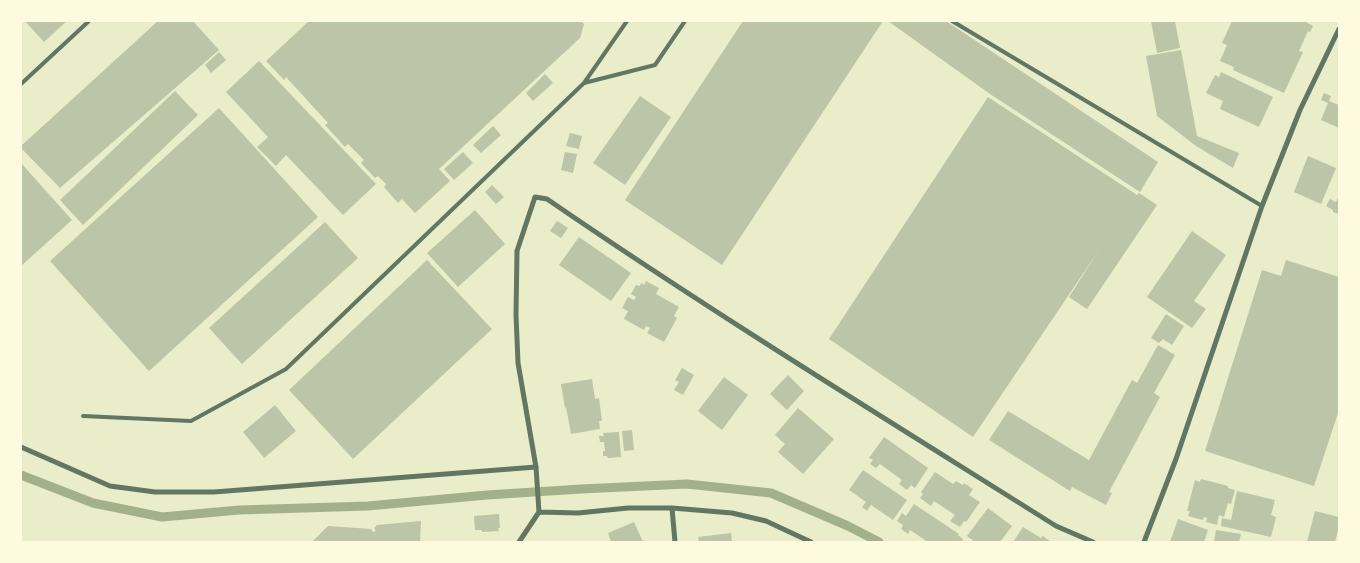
<!DOCTYPE html>
<style>
body{margin:0}
#map{position:relative;width:1360px;height:563px;overflow:hidden;background:#e9edc9;font-family:Commissioner,sans-serif}
canvas{display:block}
.frame{position:absolute;inset:0;border:22px solid #fefae0;pointer-events:none}
</style>
<div id="map">
<canvas width="1360" height="563"></canvas>
<div class="frame"></div>
</div>
<script>
const ctx = document.querySelector('canvas').getContext('2d');
ctx.lineJoin = 'round';
function trace(path, color, width, dash) { ctx.strokeStyle = color; ctx.lineWidth = width; ctx.lineCap = dash ? 'butt' : 'round'; ctx.setLineDash(dash || []); ctx.stroke(path); }
function fillPath(path, color) { ctx.fillStyle = color; ctx.fill(path, 'evenodd'); }
const stream = new Path2D(`
 M 21,475 L 93,503 L 162,517 L 239,510 L 368,506 L 487,495 L 581,489 L 687,484 L 771,493 L 848,526 L 879,542`);
const building = new Path2D(`
 M 25,21 L 67,21 L 44,42 Z
 M 158,21 L 193,21 L 219,50 L 60,188 L 21,148 L 21,146 Z
 M 309,21 L 581,21 L 584,24 L 580,38 L 439,169 L 450,181 L 415,213 L 402,199 L 398,203 L 384,187 L 386,184 L 378,176 L 375,178 L 361,163 L 364,160 L 348,144 L 345,147 L 325,125 L 328,123 L 286,77 L 284,80 L 266,61 Z
 M 743,21 L 883,21 L 722,265 L 625,200 Z
 M 888,21 L 946,21 L 1158,162 L 1140,192 L 990,94 Z
 M 1151,21 L 1175,21 L 1180,48 L 1157,53 Z
 M 1232,21 L 1304,21 L 1313,26 L 1310,32 L 1308,31 L 1299,51 L 1303,52 L 1284,93 L 1233,70 L 1234,67 L 1220,61 L 1227,45 L 1222,43 Z
 M 1181,50 L 1197,136 L 1239,153 L 1233,168 L 1196,146 L 1157,116 L 1146,56 Z
 M 219,52 L 226,60 L 211,73 L 205,65 Z
 M 259,61 L 376,184 L 343,215 L 286,155 L 276,166 L 257,147 L 268,137 L 226,92 Z
 M 1221,72 L 1273,97 L 1259,127 L 1220,109 L 1223,101 L 1206,93 L 1215,75 L 1219,77 Z
 M 545,74 L 553,83 L 533,101 L 526,93 Z
 M 175,91 L 198,115 L 83,225 L 60,200 Z
 M 1324,93 L 1331,96 L 1329,101 L 1339,105 L 1339,128 L 1321,120 L 1328,103 L 1321,100 Z
 M 640,96 L 671,117 L 625,185 L 593,163 Z
 M 988,97 L 1137,195 L 1139,193 L 1157,205 L 1087,309 L 1069,297 L 1099,250 L 973,437 L 829,339 Z
 M 219,108 L 318,217 L 149,371 L 50,261 Z
 M 493,126 L 501,135 L 481,153 L 473,145 Z
 M 570,133 L 582,136 L 579,149 L 566,146 Z
 M 463,152 L 473,163 L 454,180 L 444,169 Z
 M 565,152 L 577,154 L 573,173 L 561,170 Z
 M 1308,156 L 1336,168 L 1321,204 L 1294,192 Z
 M 21,163 L 72,220 L 21,266 Z
 M 492,185 L 504,197 L 496,204 L 485,192 Z
 M 1339,196 L 1339,214 L 1333,212 L 1333,210 L 1326,206 L 1330,199 L 1336,202 Z
 M 475,210 L 505,244 L 458,287 L 427,253 Z
 M 557,221 L 568,228 L 561,238 L 550,231 Z
 M 325,222 L 358,258 L 242,364 L 209,328 Z
 M 1192,231 L 1226,255 L 1194,301 L 1206,309 L 1192,328 L 1147,297 Z
 M 579,237 L 631,273 L 611,301 L 559,265 Z
 M 427,260 L 492,329 L 353,459 L 289,390 Z
 M 1286,260 L 1339,277 L 1339,410 L 1314,486 L 1205,451 L 1262,270 L 1281,276 Z
 M 646,281 L 659,288 L 656,294 L 679,307 L 674,316 L 677,318 L 664,342 L 647,333 L 650,328 L 646,326 L 644,330 L 624,319 L 628,311 L 622,308 L 628,297 L 634,300 L 636,297 L 631,294 L 636,285 L 640,286 L 641,283 L 644,285 Z
 M 1166,314 L 1184,326 L 1172,345 L 1163,339 L 1159,343 L 1151,338 Z
 M 1158,345 L 1175,355 L 1154,393 L 1160,397 L 1109,492 L 1112,493 L 1106,505 L 1072,487 L 1070,491 L 989,440 L 1008,411 L 1089,460 L 1132,380 L 1137,383 Z
 M 682,368 L 694,375 L 683,395 L 674,390 L 679,382 L 675,380 Z
 M 788,375 L 804,391 L 787,410 L 770,394 Z
 M 724,377 L 748,395 L 722,430 L 698,411 Z
 M 592,379 L 595,399 L 599,398 L 602,421 L 599,421 L 600,429 L 571,434 L 566,407 L 565,408 L 561,384 Z
 M 275,405 L 296,431 L 264,458 L 243,432 Z
 M 798,408 L 834,439 L 803,474 L 778,452 L 785,444 L 775,435 Z
 M 632,430 L 634,450 L 624,451 L 622,431 Z
 M 619,432 L 621,457 L 608,458 L 607,456 L 603,456 L 603,451 L 605,451 L 604,442 L 600,442 L 599,436 L 604,436 L 603,433 Z
 M 884,437 L 928,468 L 915,488 L 911,485 L 907,490 L 899,484 L 902,480 L 880,464 L 876,468 L 870,464 L 873,460 L 869,458 Z
 M 863,470 L 907,500 L 893,520 L 871,505 L 867,511 L 862,507 L 866,502 L 849,490 Z
 M 935,472 L 953,484 L 956,481 L 963,485 L 964,483 L 973,489 L 969,495 L 980,502 L 966,522 L 964,521 L 960,527 L 950,521 L 955,515 L 934,501 L 931,506 L 920,498 L 923,494 L 921,492 Z
 M 1201,479 L 1228,486 L 1228,488 L 1235,490 L 1231,504 L 1228,503 L 1224,517 L 1219,515 L 1217,525 L 1206,522 L 1207,518 L 1204,517 L 1203,520 L 1188,516 L 1190,511 L 1187,511 L 1195,480 L 1200,482 Z
 M 1237,491 L 1275,500 L 1271,515 L 1276,517 L 1271,537 L 1221,526 L 1222,518 L 1231,520 Z
 M 914,504 L 959,534 L 958,535 L 963,539 L 962,542 L 928,542 L 910,530 L 908,534 L 901,529 L 903,525 L 897,521 L 902,513 L 906,516 Z
 M 988,508 L 1012,526 L 1000,542 L 975,542 L 967,536 Z
 M 1315,511 L 1339,517 L 1339,526 L 1335,542 L 1307,542 Z
 M 499,514 L 500,528 L 498,528 L 499,531 L 482,532 L 482,530 L 475,530 L 474,516 Z
 M 1178,519 L 1208,530 L 1204,542 L 1170,542 Z
 M 421,521 L 420,542 L 312,542 L 328,526 L 371,529 L 373,532 L 376,531 L 374,528 L 377,525 Z
 M 634,522 L 643,542 L 611,542 L 608,533 Z
 M 1023,527 L 1041,538 L 1043,536 L 1051,542 L 1013,542 Z
 M 1216,530 L 1241,534 L 1239,542 L 1214,542 Z
 M 731,533 L 732,542 L 699,542 L 698,537 Z`);
const service = new Path2D(`
 M 952,21 L 1262,206
 M 584,83 L 655,65 L 685,21
 M 21,84 L 89,21
 M 83,416 L 191,421 L 286,369 L 584,83 L 627,21`);
const minor = new Path2D(`
 M 21,447 L 110,486 L 155,492 L 214,492 L 536,467
 M 672,508 L 675,542
 M 539,512 L 578,513 L 628,508 L 672,508 L 732,513 L 766,521 L 811,542
 M 519,542 L 539,512 L 536,467 L 518,363 L 516,315 L 517,251 L 535,197 L 547,199 C 713,313 886,419 1056,526 L 1093,542
 M 1144,542 L 1176,459 L 1262,206 L 1300,110 L 1339,29`);
trace(stream, '#a3b18a', 9);
fillPath(building, '#bcc5a7');
trace(service, '#617663', 4);
trace(minor, '#617663', 5);
</script>
